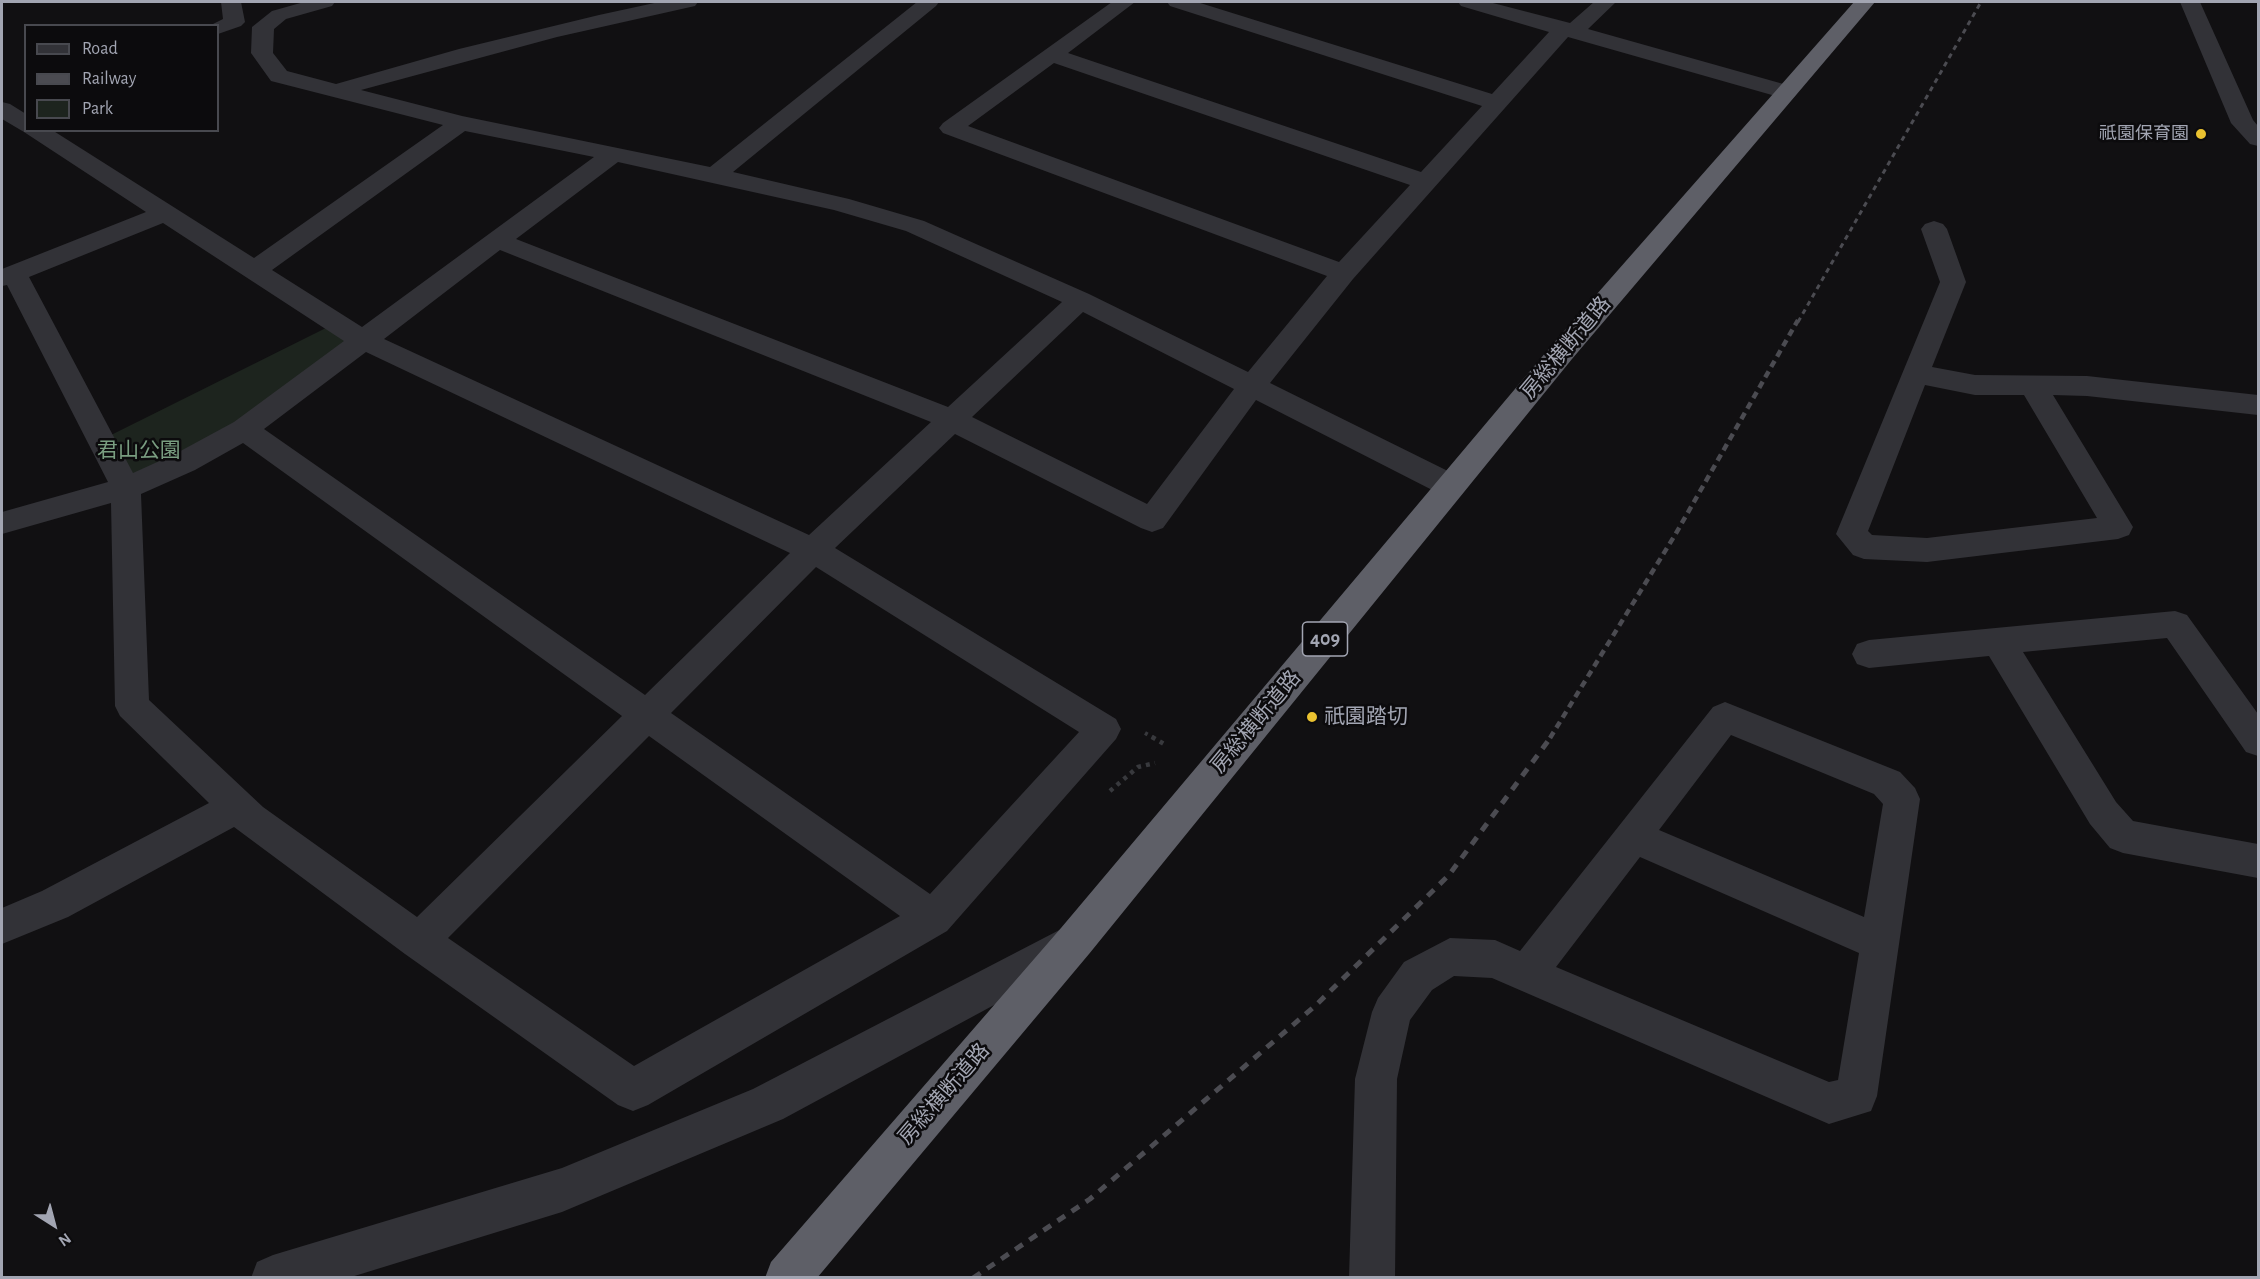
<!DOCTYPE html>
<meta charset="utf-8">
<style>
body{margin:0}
#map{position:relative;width:2260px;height:1279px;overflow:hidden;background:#111012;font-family:"Alegreya Sans",sans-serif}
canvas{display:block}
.frame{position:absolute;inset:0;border:3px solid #a2a5b2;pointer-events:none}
.legend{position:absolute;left:24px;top:24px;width:195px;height:108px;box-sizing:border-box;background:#0c0b0d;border:2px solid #48494f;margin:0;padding:8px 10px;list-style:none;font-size:18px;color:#a2a5b2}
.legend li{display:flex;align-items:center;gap:12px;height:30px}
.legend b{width:30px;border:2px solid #48494f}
.north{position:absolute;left:24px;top:1195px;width:60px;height:60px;-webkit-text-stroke:4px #0c0b0d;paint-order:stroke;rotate:144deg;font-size:16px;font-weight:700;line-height:24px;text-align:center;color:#a2a5b2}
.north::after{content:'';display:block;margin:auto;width:21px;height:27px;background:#a2a5b2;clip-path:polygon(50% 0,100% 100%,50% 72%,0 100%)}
</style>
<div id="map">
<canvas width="2260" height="1279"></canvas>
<div class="frame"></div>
<ul class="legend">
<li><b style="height:8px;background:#323237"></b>Road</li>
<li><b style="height:8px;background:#4b4b51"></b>Railway</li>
<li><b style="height:16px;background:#1d241e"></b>Park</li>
</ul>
<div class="north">N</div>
</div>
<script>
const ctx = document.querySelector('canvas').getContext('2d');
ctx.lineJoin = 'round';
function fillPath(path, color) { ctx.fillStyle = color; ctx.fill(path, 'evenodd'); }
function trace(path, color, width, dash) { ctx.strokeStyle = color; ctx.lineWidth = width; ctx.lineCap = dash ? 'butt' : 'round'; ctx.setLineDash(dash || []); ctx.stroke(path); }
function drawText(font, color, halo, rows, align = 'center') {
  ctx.font = font + ' "Alegreya Sans","Noto Sans JP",sans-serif'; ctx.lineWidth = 5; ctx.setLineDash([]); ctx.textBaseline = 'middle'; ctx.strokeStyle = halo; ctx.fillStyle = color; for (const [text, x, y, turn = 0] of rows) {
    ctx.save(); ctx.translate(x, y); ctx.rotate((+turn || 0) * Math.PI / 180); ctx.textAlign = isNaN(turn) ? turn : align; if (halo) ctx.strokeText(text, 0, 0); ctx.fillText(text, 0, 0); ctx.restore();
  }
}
const green = new Path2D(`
 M 336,323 L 363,340 L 244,429 L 126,488 L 101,440 Z`);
const pathFar1 = new Path2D(`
 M 1145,733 L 1154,738`);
const path = new Path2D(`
 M 1152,737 L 1164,744
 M 1110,791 L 1138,767 L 1155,763`);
const minor = new Path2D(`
 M 221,2 L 241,2 L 245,22 L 241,26 L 218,34 L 218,26 L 209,26 L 223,19 Z
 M 304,2 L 335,2 L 332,6 L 286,19 L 274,29 L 273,53 L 287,71 L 336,84 L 459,49 L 599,15 L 659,2 L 698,2 L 695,6 L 557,37 L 361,90 L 462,116 L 710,167 L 917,2 L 939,2 L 936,6 L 733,172 L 849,199 L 924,221 L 1089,294 L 1248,372 L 1327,276 L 943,133 L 939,128 L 943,123 L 1112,2 L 1135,2 L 1068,53 L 1421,172 L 1482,106 L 1170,6 L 1167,2 L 1197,2 L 1492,94 L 1549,32 L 1461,6 L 1458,2 L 1489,2 L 1570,23 L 1594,2 L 1616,2 L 1588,29 L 1794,87 L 1797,92 L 1794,97 L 1786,99 L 1568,37 L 1353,279 L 1270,383 L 1462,478 L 1466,486 L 1462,494 L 1451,497 L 1440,494 L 1256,400 L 1163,528 L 1152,532 L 1141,528 L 955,434 L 835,548 L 1116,719 L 1121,729 L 1116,739 L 947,931 L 648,1105 L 633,1111 L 618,1105 L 405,954 L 234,827 L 68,917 L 2,944 L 2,908 L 42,891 L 209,803 L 120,716 L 115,706 L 111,503 L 2,534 L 2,512 L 108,482 L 7,285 L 2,286 L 2,269 L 146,212 L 24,132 L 2,119 L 2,102 L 10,104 L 26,114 L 26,130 L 52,130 L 254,258 L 443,125 L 271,81 L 251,53 L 252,27 L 272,11 ZM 1054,63 L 1410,185 L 1339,262 L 968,126 ZM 465,131 L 594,157 L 362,327 L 272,270 ZM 618,162 L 834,210 L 906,231 L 1062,302 L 948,407 L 516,239 ZM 163,223 L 344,341 L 234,422 L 175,454 L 133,473 L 29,277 ZM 500,250 L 931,422 L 809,535 L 384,339 ZM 1083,312 L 1234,389 L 1147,504 L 972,417 ZM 366,352 L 790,553 L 645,695 L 264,429 ZM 243,443 L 622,716 L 417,917 L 263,807 L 149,700 L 141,494 L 195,470 ZM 816,567 L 1079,732 L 930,894 L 671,713 ZM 649,736 L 900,916 L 634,1066 L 448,938 Z
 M 2180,2 L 2200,2 L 2253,120 L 2258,126 L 2258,146 L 2250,144 L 2231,123 Z
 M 1934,221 L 1943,224 L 1947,229 L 1966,282 L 1932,367 L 1975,375 L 2087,376 L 2258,395 L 2258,415 L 2087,396 L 2053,395 L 2133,527 L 2129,535 L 2118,539 L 1927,562 L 1864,559 L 1853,555 L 1836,534 L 1940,282 L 1921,229 L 1925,224 ZM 1925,385 L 1975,395 L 2024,395 L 2097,518 L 1927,538 L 1872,535 L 1868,531 Z
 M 2175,611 L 2187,615 L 2258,714 L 2258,756 L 2246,752 L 2167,638 L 2023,652 L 2116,802 L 2133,821 L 2258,844 L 2258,878 L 2123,853 L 2110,848 L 2090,824 L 1989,656 L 1869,668 L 1857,664 L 1852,654 L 1857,644 L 1869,640 Z
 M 1725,702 L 1900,772 L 1915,788 L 1920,799 L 1877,1096 L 1871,1111 L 1829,1124 L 1492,978 L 1454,976 L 1432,990 L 1410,1020 L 1397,1079 L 1395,1278 L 1349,1278 L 1355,1079 L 1372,1012 L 1378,998 L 1404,962 L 1450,938 L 1495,940 L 1520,951 L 1713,707 ZM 1731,735 L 1874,794 L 1883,804 L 1864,917 L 1659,830 ZM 1640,857 L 1859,953 L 1838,1080 L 1829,1082 L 1556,967 Z
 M 1069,925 L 1083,931 L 1088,944 L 1083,957 L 783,1119 L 562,1212 L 348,1278 L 251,1278 L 257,1262 L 273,1255 L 562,1168 L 753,1089 Z`);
const highway = new Path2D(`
 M 1854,2 L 1875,2 L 1572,359 L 1089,954 L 817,1278 L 765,1278 L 771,1262 L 1061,928 L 1552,345 Z`);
const railFar2 = new Path2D(`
 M 1798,322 L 1981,2`);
const railFar1 = new Path2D(`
 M 1550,738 L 1675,535 L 1798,320`);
const rail = new Path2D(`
 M 973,1278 L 1090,1199 L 1315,1006 L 1449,875 L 1551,737`);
const markers = [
 [2201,134,6,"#eac230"],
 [1312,717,6,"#eac230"]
];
const farPoinames = [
 ["祇園保育園",2189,134]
];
const shields = [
 [1325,639,45]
];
const shieldNames = [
 ["409",1325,639]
];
const streetNames = [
 ["房総横断道路",1566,348,-50],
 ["房総横断道路",1256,722,-50],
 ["房総横断道路",944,1094,-49]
];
const parkNames = [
 ["君山公園",139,451]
];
const poiNames = [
 ["祇園踏切",1324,717]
];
fillPath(green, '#1d241e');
trace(pathFar1, '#38393d', 4, [3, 4.5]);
trace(path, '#38393d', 4.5, [4, 5]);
fillPath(minor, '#323237');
fillPath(highway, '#5e5f67');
trace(railFar2, '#4b4b51', 3, [5, 4.5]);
trace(railFar1, '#4b4b51', 4.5, [7, 5]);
trace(rail, '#4b4b51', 5, [9, 8]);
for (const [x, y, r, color] of markers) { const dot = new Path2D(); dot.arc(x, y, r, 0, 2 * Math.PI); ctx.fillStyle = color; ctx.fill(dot); trace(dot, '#0c0b0d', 2); }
drawText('18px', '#a2a5b2', '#0c0b0d', farPoinames, 'right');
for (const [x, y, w] of shields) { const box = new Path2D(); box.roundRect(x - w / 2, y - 17, w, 34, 4.5); ctx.fillStyle = '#0c0b0d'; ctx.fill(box); trace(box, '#a2a5b2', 1.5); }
drawText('bold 20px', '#a2a5b2', null, shieldNames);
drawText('21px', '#a2a5b2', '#0c0b0d', streetNames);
drawText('21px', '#799d80', '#0c0b0d', parkNames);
drawText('21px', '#a2a5b2', '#0c0b0d', poiNames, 'left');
</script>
